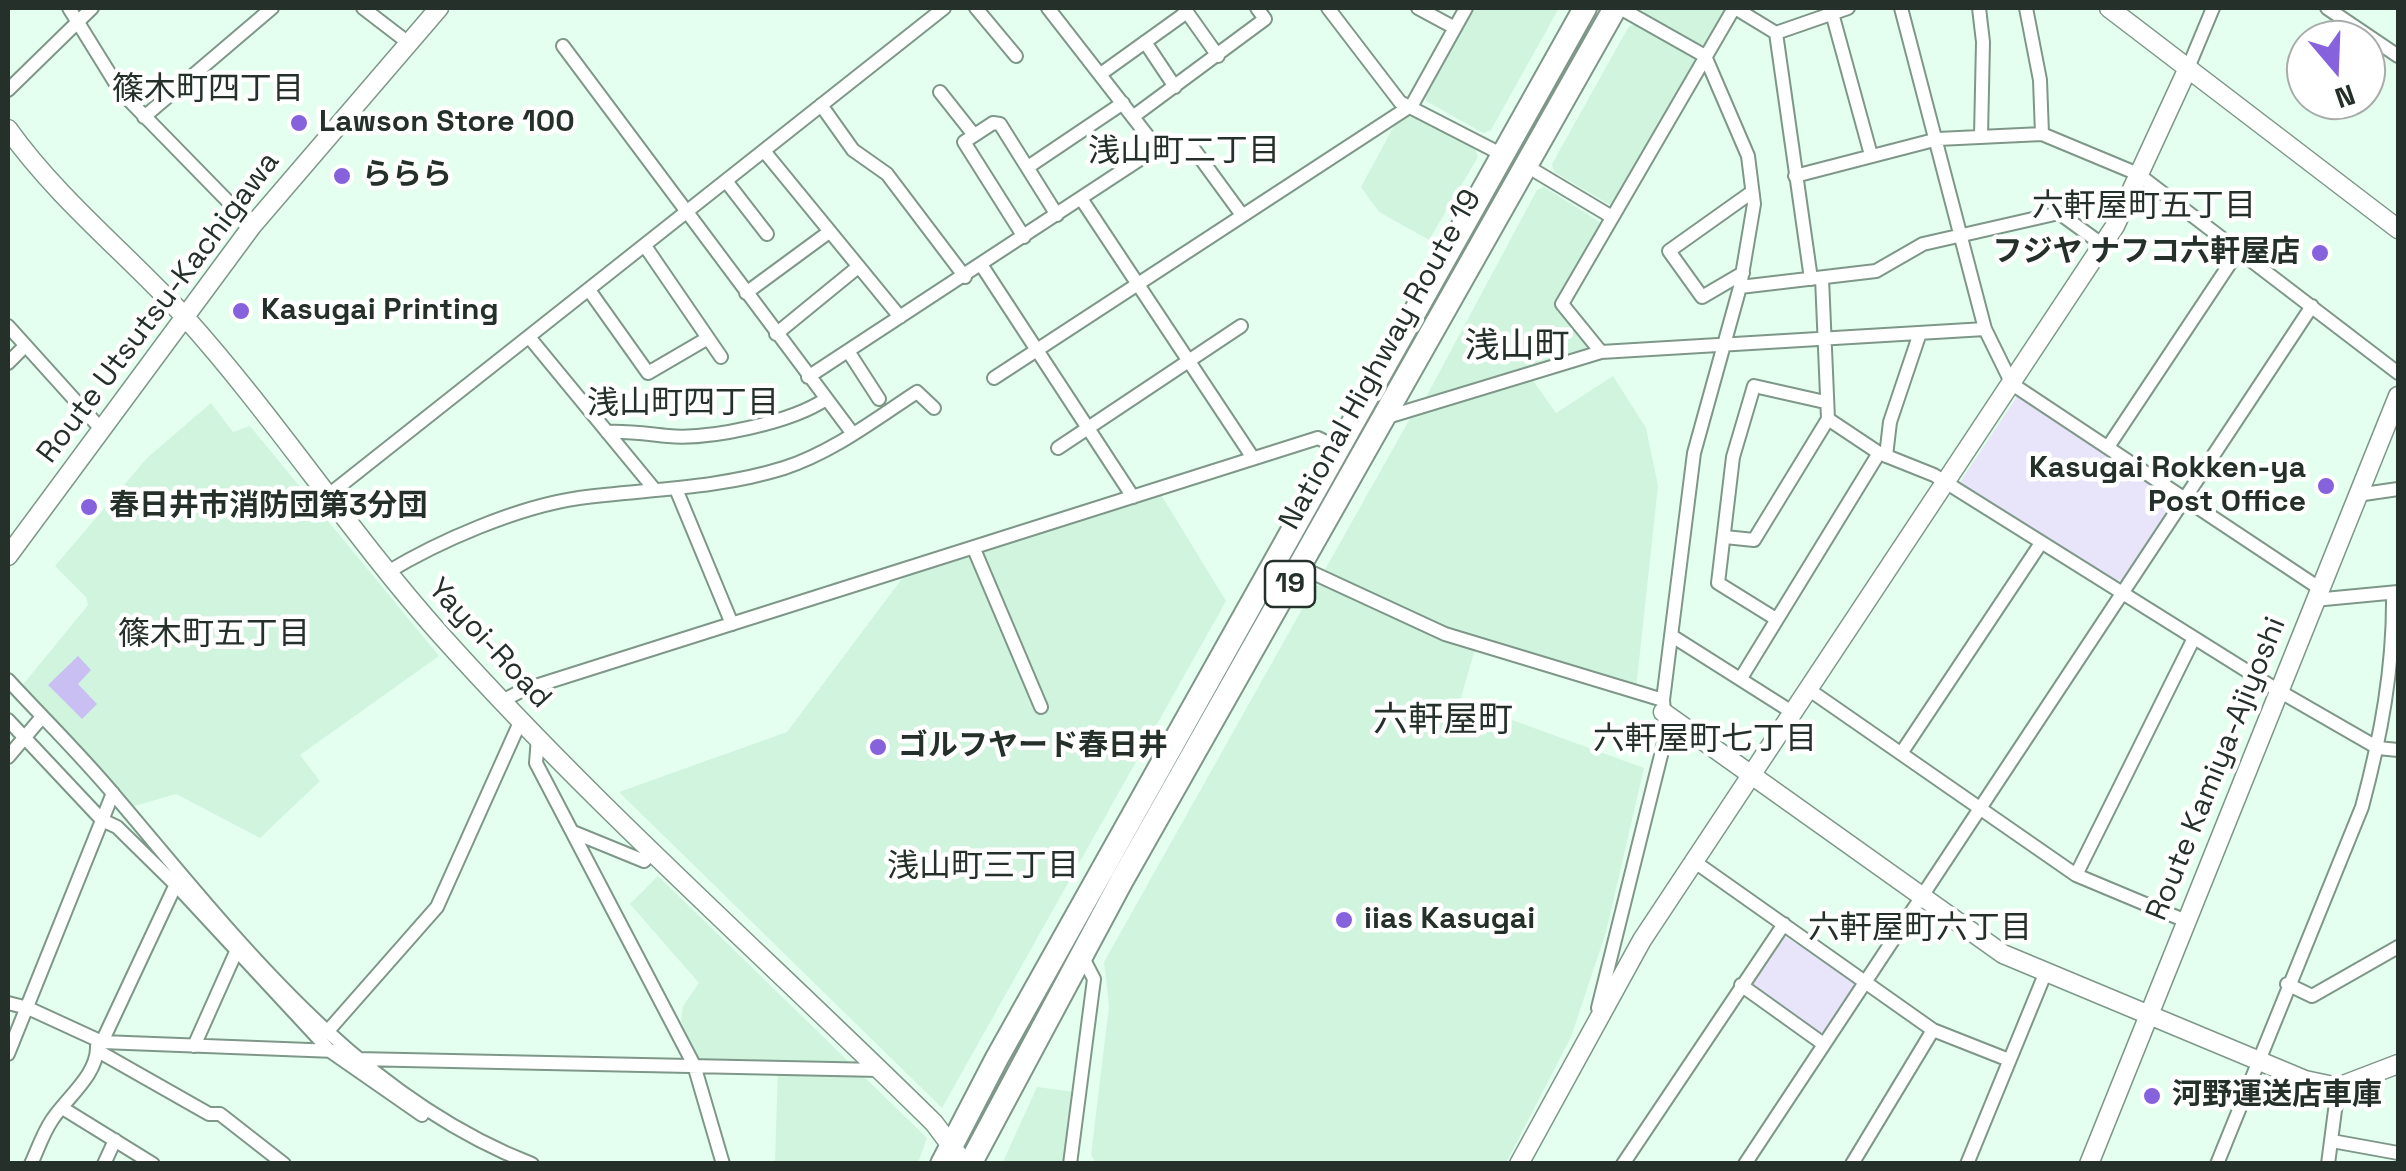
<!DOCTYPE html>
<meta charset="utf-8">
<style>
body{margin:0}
#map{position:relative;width:2406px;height:1171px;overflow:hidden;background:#e4ffef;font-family:"Space Grotesk",sans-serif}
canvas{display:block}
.frame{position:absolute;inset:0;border:10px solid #25302a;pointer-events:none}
.north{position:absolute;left:2286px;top:20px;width:100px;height:100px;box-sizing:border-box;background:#fff;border:2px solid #a8acaa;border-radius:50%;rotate:161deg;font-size:28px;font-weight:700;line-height:40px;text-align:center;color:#25302a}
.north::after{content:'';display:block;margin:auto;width:35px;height:45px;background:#8762dd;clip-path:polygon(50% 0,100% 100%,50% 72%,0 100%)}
</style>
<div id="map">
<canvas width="2406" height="1171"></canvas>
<div class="frame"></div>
<div class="north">N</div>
</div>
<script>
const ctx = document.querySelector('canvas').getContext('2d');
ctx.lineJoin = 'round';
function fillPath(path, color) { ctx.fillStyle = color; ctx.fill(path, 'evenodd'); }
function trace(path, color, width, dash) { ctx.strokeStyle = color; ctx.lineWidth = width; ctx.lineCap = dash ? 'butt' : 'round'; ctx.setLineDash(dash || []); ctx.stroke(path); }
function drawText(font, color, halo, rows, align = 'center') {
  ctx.font = font + ' "Space Grotesk","Noto Sans JP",sans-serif'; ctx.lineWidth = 9; ctx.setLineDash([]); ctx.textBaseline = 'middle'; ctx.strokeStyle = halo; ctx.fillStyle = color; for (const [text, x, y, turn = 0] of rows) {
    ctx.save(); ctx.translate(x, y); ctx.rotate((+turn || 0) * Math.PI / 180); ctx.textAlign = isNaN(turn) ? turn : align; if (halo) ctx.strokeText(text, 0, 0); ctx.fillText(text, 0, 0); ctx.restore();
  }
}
const built = new Path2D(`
 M 1474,8 L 1559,8 L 1491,130 L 1483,133 L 1426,101 L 1425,94 Z
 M 1642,8 L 1725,8 L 1705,44 L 1700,45 L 1644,13 Z
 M 1637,24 L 1694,56 L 1696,61 L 1616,203 L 1610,205 L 1554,172 L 1552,164 L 1629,26 Z
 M 1400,115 L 1419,117 L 1475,149 L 1478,157 L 1429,240 L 1379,212 L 1361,187 Z
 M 1544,187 L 1603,224 L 1559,305 L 1595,348 L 1425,399 L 1537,190 Z
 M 1613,376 L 1646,428 L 1658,486 L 1636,689 L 1482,644 L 1322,575 L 1412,415 L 1532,379 L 1556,413 Z
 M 211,403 L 233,432 L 250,426 L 439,656 L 300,755 L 320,781 L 260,838 L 176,794 L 131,807 L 21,687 L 88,605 L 86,597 L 55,566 L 147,458 Z
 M 1160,493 L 1226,601 L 942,1108 L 619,792 L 787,732 L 907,572 Z
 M 1327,585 L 1475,649 L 1460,701 L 1644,768 L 1606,932 L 1571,1037 L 1506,1163 L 1097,1164 L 1091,1155 L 1109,1006 L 1104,962 L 1315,586 Z
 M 658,876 L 927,1138 L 918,1163 L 775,1163 L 778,1066 L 699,1061 L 681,1021 L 683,1006 L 699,983 L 630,904 Z
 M 1037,1087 L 1075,1092 L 1066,1163 L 1002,1164 Z`);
const green = new Path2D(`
 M 1598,8 L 1602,8 L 976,1124 L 1026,1027 Z
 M 2333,21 L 2359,40 L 2318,40 Z
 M 2018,395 L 2172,497 L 2173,503 L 2123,580 L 2116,581 L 1960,482 Z
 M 1781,934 L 1852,979 L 1855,987 L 1824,1032 L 1817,1034 L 1752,987 L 1750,979 Z`);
const water = new Path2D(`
 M 78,656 L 91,670 L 78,684 L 97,704 L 82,719 L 48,685 Z`);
const street = new Path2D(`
 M 69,8 L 121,92 L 252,226
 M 363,8 L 406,41
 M 976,8 L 1016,56
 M 1048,8 L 1157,148 L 1193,148 L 1242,215
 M 1184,8 L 1218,56
 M 1328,8 L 1400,102 L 1503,155
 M 1418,8 L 1455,28
 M 1735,8 L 1776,33
 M 1901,8 L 1985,329 L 2012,384 L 2319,588
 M 1979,8 L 1983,42 L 1981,136
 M 2026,8 L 2040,80 L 2042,134
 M 2327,8 L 2398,56
 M 1832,13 L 1871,155
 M 1776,33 L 1811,279
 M 1776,33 L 1848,8
 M 1145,42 L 1175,87
 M 563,46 L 853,434
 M 2188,68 L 2213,8
 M 1102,73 L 1187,12
 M 8,90 L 92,8
 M 940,92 L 974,135
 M 821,105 L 853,150 L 887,174 L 965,277
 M 1134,116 L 1265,19 L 1257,8
 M 144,117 L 272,8
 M 764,151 L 900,317
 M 1525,165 L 1612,217
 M 1028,167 L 1123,103
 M 1795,176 L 1938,139 L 2042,134 L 2138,174 L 2398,373
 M 726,181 L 767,234
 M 1082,200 L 1253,458
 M 1024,237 L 964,142 L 993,123 L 1000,124 L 1057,215
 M 645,246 L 721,357
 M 982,266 L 1133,497
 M 1743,273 L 1702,297 L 1669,251 L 1752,192
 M 1822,278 L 1828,419 L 1879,453 L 1934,475 L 2279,691 L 2378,748 L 2398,750
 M 1740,287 L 1876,271 L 1923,244 L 2059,213 L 2103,245
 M 589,290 L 648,373 L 708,338
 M 746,293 L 829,232
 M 8,326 L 101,429
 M 776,334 L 858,267
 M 529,337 L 655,490
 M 848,351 L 879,399
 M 1601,352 L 1562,304 L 1734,8
 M 8,363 L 25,346
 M 808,377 L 1157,148
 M 994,378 L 1412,105 L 1466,8
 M 1384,418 L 1601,352 L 1985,329
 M 607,432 C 629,431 647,434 668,436 C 710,440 792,422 826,399
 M 2108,447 L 2239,250
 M 1058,448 L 1241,326
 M 1886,456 L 1890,422 L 1920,333
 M 676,489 L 732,624
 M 2357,495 L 2398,489
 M 326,497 L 944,8
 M 1725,537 L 1754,540 L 1828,419
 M 974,549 L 1041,707
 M 1300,567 L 1445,634 L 1663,700
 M 386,573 C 439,541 517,507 579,498 C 647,489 717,489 784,468 C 833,452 874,420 917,392 L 934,408
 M 2314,600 L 2398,592
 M 1776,619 L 1718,583 L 1733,457 L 1754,386 L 1825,402
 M 1672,636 L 1792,712
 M 1741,678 L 1879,453
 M 8,680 C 44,719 82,756 116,797 C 235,937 354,1095 532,1164
 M 1808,689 L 2076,875 L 2186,921
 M 502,701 L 523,690 L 1318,438 L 1338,448
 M 8,720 L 102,820 L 117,827 L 176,885 L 330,1051 L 422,1115
 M 538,737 L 536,763 L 694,1065 L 723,1164
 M 1902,752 L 2041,543
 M 8,757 L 42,717
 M 573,832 L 644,861 L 654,851
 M 1695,862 L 1933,1030 L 2009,1060
 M 2076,875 L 2194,638
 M 2287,984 L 2312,996 L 2398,947
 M 1741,985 L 1822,1043
 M 8,1003 L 28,1008 L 102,1042 L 335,1051
 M 1598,1008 L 1666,735 L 1663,700 L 1694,453 L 1740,287 L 1754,204 L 1748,156 L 1705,56 L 1620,8
 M 327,1032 L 437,907 L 521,720
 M 102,1042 L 177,882
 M 194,1046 L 240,943
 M 98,1051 L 209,1114 L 220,1114 L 284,1164
 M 8,1054 L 113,793
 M 357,1059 L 880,1070
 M 64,1109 L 153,1164
 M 2332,1141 L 2398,1153
 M 31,1164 C 38,1149 43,1133 52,1120 C 66,1098 98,1075 97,1046
 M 104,1164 L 115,1140
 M 1070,1164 L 1094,979 L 1082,956
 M 1623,1164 L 1784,924
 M 1745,1164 L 2312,306
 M 1852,1164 L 1933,1030
 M 1967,1164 L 2045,974
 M 2217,1164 L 2362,807 C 2381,736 2394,667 2393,593
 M 2328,1164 L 2338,1087`);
const secondary = new Path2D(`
 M 2109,8 L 2398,229
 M 8,129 C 58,199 126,253 184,316 C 275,417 349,532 440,634 C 594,806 769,960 934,1123 L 958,1155
 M 8,556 L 252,226 L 439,8
 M 1663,712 L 2003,954 L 2305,1080 L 2338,1087 L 2398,1064
 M 1519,1164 L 1642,940 L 2115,226 L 2188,68
 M 2089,1164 L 2398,396`);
const highway = new Path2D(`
 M 942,1164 L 997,1058 L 1585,8
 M 970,1164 L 1122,880 L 1615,8`);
const markers = [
 [299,123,10,"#8762dd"],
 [342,176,10,"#8762dd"],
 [2320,253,10,"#8762dd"],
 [241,311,10,"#8762dd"],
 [2326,486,10,"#8762dd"],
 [89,507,10,"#8762dd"],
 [878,747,10,"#8762dd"],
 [1344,920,10,"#8762dd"],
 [2152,1096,10,"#8762dd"]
];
const shields = [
 [1290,584,50]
];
const shieldNames = [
 ["19",1290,584]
];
const poiNames = [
 ["Lawson Store 100",319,123],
 ["ららら",362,176],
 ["フジヤ ナフコ六軒屋店",2300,253,"right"],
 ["Kasugai Printing",261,311],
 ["Kasugai Rokken-ya",2306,469,"right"],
 ["Post Office",2306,503,"right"],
 ["春日井市消防団第3分団",109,507],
 ["ゴルフヤード春日井",898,747],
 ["iias Kasugai",1364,920],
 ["河野運送店車庫",2172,1096]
];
const streetNames = [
 ["Route Utsutsu-Kachigawa",159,308,-53],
 ["National Highway Route 19",1381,360,-61],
 ["Yayoi-Road",489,644,47],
 ["Route Kamiya-Ajiyoshi",2217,769,-68]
];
const neighbourhoodNames = [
 ["篠木町四丁目",208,90],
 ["浅山町二丁目",1184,152],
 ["六軒屋町五丁目",2144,207],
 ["浅山町四丁目",683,404],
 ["篠木町五丁目",214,635],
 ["六軒屋町七丁目",1705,740],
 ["浅山町三丁目",983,867],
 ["六軒屋町六丁目",1920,929]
];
const quarterNames = [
 ["浅山町",1517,348],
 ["六軒屋町",1443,722]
];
fillPath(built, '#d1f4df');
fillPath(green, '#e8e4f9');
fillPath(water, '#c9bff2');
trace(street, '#7e9789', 16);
trace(secondary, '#7e9789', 21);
trace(highway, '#7e9789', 26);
trace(street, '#fff', 12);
trace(secondary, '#fff', 18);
trace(highway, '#fff', 22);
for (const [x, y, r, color] of markers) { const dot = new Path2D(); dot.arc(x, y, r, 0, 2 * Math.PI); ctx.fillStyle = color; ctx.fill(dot); trace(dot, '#fff', 4); }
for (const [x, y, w] of shields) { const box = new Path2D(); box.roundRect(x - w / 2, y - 23, w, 46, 8); ctx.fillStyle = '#fff'; ctx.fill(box); trace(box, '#25302a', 2.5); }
drawText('bold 28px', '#25302a', null, shieldNames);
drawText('bold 30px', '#25302a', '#fff', poiNames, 'left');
drawText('30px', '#25302a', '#fff', streetNames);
drawText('32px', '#25302a', '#fff', neighbourhoodNames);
drawText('35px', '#25302a', '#fff', quarterNames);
</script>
